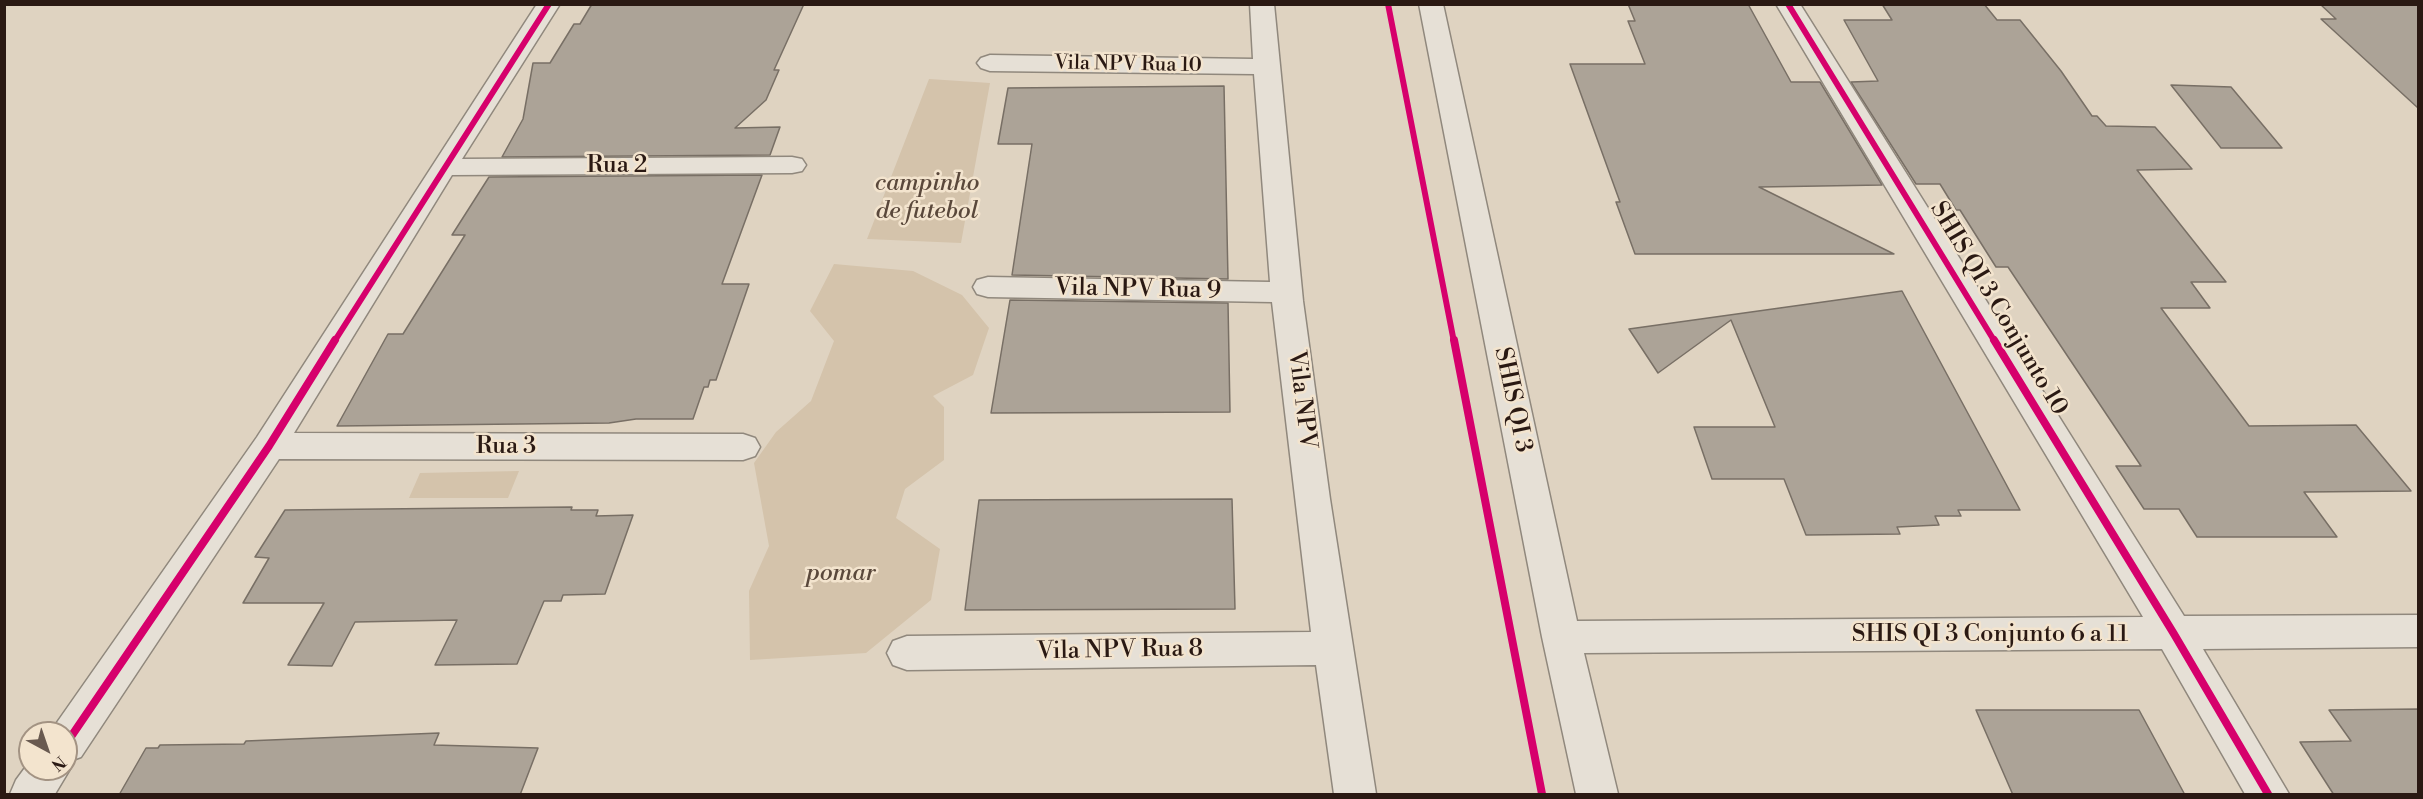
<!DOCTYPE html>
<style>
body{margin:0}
#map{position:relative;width:2423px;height:799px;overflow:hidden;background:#dfd3c1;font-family:"Libre Bodoni",serif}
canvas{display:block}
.frame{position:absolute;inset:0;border:6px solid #2a1913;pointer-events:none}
.north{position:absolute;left:18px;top:721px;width:60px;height:60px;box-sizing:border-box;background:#f3e4ce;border:2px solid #a39383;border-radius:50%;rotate:140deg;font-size:16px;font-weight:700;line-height:24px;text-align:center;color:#2a1913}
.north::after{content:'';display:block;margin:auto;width:21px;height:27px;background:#695a50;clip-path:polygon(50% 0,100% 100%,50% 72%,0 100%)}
</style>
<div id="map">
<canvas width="2423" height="799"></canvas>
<div class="frame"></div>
<div class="north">N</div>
</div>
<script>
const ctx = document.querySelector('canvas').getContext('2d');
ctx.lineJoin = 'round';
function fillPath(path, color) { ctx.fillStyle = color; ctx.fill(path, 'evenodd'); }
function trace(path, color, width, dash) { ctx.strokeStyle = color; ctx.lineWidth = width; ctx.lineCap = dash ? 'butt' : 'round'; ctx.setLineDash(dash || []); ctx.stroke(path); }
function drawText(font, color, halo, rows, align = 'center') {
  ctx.font = font + ' "Libre Bodoni",serif'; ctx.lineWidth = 5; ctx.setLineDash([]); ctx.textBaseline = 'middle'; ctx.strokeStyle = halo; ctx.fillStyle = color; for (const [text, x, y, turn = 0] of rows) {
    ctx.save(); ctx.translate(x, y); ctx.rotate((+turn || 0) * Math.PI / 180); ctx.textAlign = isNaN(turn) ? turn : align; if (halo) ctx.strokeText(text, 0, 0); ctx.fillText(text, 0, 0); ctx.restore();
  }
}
const green = new Path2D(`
 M 929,79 L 990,83 L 961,243 L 867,239 Z
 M 834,264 L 913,271 L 962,295 L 989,328 L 973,375 L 933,396 L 944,407 L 944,460 L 905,489 L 896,518 L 940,549 L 931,600 L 866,653 L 750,660 L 749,591 L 769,546 L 754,463 L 776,432 L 811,401 L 834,341 L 810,311 Z
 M 519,471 L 508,498 L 409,498 L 420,473 Z`);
const building = new Path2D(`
 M 592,4 L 804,4 L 774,70 L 779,70 L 766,100 L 735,128 L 780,127 L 770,155 L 502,157 L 523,119 L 533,63 L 550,63 L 574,24 L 580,24 Z
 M 1628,4 L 1748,4 L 1791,82 L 1820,82 L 1882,185 L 1759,187 L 1894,254 L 1635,254 L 1616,202 L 1620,202 L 1570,64 L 1645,64 L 1628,21 L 1635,21 Z
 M 1882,4 L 1984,4 L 1997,20 L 2020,20 L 2061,71 L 2092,116 L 2097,116 L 2106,126 L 2155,127 L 2192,169 L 2137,170 L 2226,282 L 2191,282 L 2210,308 L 2161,308 L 2249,426 L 2356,425 L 2411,491 L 2304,492 L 2337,537 L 2197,537 L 2179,509 L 2144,509 L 2116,466 L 2141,466 L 2008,267 L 1996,267 L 1960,210 L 1956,210 L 1940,184 L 1916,184 L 1851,82 L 1878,81 L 1844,20 L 1892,20 Z
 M 2320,4 L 2418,4 L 2418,108 L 2321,19 L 2336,19 Z
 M 2171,85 L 2231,87 L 2282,148 L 2221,148 Z
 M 1224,86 L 1228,279 L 1012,275 L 1032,144 L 998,144 L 1008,88 Z
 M 762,175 L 722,284 L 749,284 L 716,380 L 710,380 L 708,387 L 704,387 L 693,419 L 636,419 L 609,423 L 337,426 L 388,334 L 403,334 L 465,235 L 452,235 L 489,177 Z
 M 1902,291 L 2020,510 L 1958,510 L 1961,516 L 1935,516 L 1939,525 L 1897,527 L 1900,534 L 1806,535 L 1784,479 L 1712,479 L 1694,427 L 1775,427 L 1731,320 L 1658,373 L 1629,329 Z
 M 1010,300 L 1228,303 L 1230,412 L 991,413 Z
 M 1232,499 L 1235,609 L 965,610 L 979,500 Z
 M 572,507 L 571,510 L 598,510 L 596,516 L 633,515 L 605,594 L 563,595 L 561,601 L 544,601 L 517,664 L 435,665 L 457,620 L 355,622 L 332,666 L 288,665 L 324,603 L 243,603 L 269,558 L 255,557 L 285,510 Z
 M 2418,709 L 2418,795 L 2334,795 L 2300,742 L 2351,741 L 2329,710 Z
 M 1976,710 L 2139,710 L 2185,795 L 2013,795 Z
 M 439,733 L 434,745 L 538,748 L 520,795 L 119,795 L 146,748 L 158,748 L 160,745 L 244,744 L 246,741 Z`);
const minor = new Path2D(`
 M 537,4 L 560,4 L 462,159 L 792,157 L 802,159 L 806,165 L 802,171 L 792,173 L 452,175 L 294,433 L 743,434 L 755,438 L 760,447 L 755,456 L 743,460 L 279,459 L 81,757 L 67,762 L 70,769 L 55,794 L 10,794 L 16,780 L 30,761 L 30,769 L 66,769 L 66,733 L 50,733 L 51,731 L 257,437 Z
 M 1250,4 L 1274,4 L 1303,301 L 1330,499 L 1376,794 L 1334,794 L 1316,665 L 907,670 L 893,665 L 887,653 L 893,641 L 907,636 L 1311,632 L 1272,302 L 988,297 L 977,294 L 973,287 L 977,280 L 988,277 L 1270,282 L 1254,74 L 990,71 L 981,68 L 977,63 L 981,58 L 990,55 L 1253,59 Z
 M 1419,4 L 1443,4 L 1577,621 L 2143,617 L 1776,4 L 1800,4 L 2184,616 L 2418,615 L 2418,647 L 2203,649 L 2289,794 L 2245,794 L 2162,649 L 1584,653 L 1618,794 L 1576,794 L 1542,637 Z`);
const cyclewayFar1 = new Path2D(`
 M 1388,4 L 1454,342
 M 1788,4 L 1995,342
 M 334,342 L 549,4`);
const cycleway = new Path2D(`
 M 1454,340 L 1542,794
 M 1994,340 L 2174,634 L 2268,794
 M 66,744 L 269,446 L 335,340`);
const farStreetnames = [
 ["Vila NPV Rua 10",1128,65,1]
];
const streetNames = [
 ["Rua 2",617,166],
 ["Vila NPV Rua 9",1138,290,1],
 ["SHIS QI 3 Conjunto 10",1998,309,59],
 ["Vila NPV",1301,400,83],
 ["SHIS QI 3",1512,400,78],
 ["Rua 3",506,447],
 ["SHIS QI 3 Conjunto 6 a 11",1990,635],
 ["Vila NPV Rua 8",1120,651,-1]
];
const parkNames = [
 ["campinho",927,184],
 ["de futebol",927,212],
 ["pomar",841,574]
];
fillPath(green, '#d4c3ab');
fillPath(building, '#aca397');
trace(building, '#786f65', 1.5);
trace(minor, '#90887d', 3);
fillPath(minor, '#e6e0d6');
trace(cyclewayFar1, '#d6006c', 6);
trace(cycleway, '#d6006c', 8);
drawText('20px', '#2a1913', '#f3e4ce', farStreetnames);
drawText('24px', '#2a1913', '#f3e4ce', streetNames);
drawText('italic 24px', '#5a483b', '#f3e4ce', parkNames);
</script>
